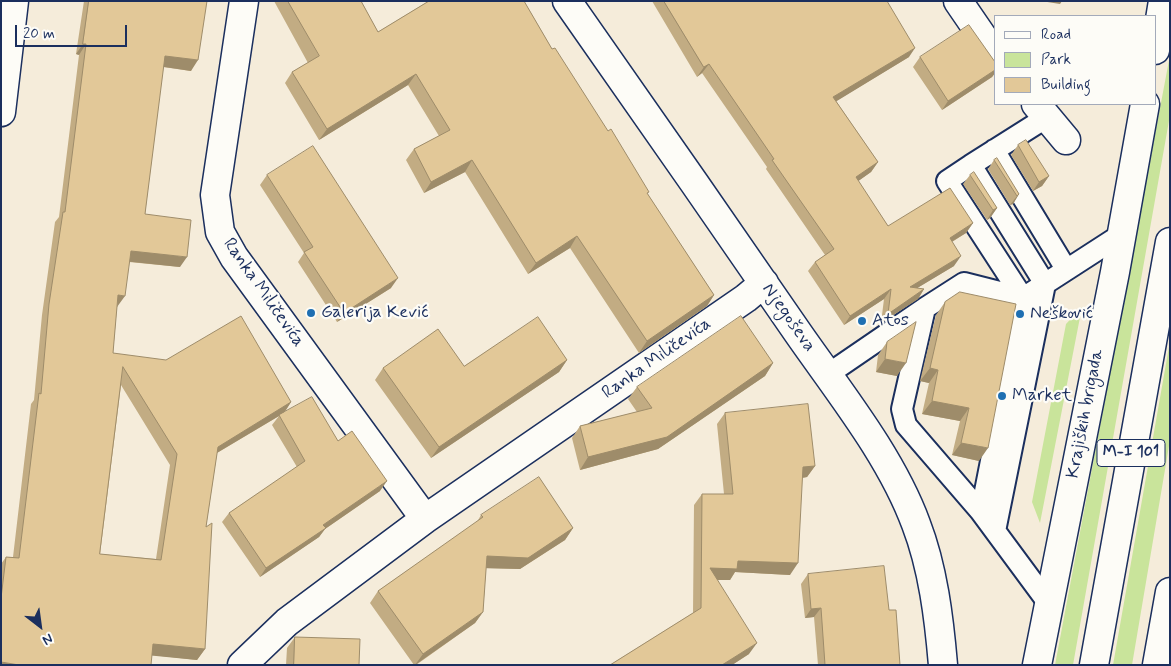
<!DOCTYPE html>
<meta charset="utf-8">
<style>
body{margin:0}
#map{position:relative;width:1171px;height:666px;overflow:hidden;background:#f5ecda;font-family:Mynerve,sans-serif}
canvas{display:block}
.frame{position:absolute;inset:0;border:2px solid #1b2f5e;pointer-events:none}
.legend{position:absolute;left:994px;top:15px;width:162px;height:90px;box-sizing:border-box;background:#fdfcf7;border:1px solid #a3aaba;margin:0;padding:6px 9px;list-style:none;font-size:15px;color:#1b2f5e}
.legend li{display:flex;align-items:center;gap:10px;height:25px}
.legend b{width:25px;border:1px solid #a3aaba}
.north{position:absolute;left:15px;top:601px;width:50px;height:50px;-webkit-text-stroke:4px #fdfcf7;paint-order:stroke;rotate:150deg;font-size:14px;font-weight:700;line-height:20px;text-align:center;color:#1b2f5e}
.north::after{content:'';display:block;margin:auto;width:18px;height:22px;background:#1b2f5e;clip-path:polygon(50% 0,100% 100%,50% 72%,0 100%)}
.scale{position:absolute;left:15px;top:25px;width:112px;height:22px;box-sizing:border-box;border:2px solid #1b2f5e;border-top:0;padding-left:6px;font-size:15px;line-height:18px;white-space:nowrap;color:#1b2f5e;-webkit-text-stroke:4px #fdfcf7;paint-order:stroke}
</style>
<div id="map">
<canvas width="1171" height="666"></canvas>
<div class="frame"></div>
<ul class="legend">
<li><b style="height:6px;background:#fdfcf7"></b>Road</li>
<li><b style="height:14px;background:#c9e49b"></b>Park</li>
<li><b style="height:14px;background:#e2c898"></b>Building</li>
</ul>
<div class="north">N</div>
<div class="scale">20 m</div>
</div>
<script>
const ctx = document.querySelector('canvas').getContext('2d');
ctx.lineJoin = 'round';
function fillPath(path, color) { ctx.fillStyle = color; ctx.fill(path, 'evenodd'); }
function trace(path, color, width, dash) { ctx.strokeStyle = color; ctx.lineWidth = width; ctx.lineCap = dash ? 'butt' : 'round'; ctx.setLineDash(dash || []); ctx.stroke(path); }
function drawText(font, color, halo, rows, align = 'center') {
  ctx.font = font + ' Mynerve,sans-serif'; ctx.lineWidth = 4.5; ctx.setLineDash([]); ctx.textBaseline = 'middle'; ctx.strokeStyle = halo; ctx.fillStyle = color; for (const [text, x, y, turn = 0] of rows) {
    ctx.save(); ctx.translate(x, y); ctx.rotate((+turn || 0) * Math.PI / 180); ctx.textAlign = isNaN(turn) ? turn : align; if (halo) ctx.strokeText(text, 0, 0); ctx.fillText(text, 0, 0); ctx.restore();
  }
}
const green = new Path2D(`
 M 1170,55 L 1170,115 L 1073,665 L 1055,665 Z
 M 1082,307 L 1040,523 L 1032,502 L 1066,324 Z
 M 1170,341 L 1170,440 L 1132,665 L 1113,665 Z`);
const lane = new Path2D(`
 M 994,150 L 1066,269
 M 971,165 L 947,181 L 1023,298
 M 827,375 L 925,308
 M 981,512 L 906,425 L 902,409 L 925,308 L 964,283 L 1023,298
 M 995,531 L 1045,284 L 971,165 L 1047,117
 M 1049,604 L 981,512 L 1023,298 L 1122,234`);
const street = new Path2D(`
 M 244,1 L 215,195 L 220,232 L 234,257 L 425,519
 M 567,1 C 644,111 722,222 798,333 C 839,392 891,456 916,524 C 933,568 939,618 943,665
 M 958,1 L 995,55
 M 1036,104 L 1066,140
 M 1,112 L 14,1
 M 242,665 L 287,622 L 425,519 L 746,298 L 764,283
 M 1157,665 L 1170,592`);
const primary = new Path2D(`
 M 1155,50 L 1163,1
 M 1037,665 L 1115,272 L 1145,104
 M 1094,665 L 1170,242`);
const wall = new Path2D(`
 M 84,1 L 207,1 L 191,71 L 163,67 L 145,214 L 180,267 L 129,262 L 117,307 L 113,353 L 291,402 L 284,413 L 338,441 L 380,491 L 325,529 L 319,537 L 260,577 L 222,522 L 229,513 L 297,467 L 272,425 L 279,416 L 217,453 L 206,527 L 205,649 L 197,660 L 152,655 L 1,665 L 1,564 L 6,557 L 13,557 L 31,404 L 34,400 L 42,315 L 55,222 L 59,217 L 79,55 L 76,54 ZM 121,385 L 170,465 L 156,559 L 100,554 Z
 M 274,1 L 361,1 L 378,32 L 427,2 L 426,1 L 524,1 L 552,49 L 714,295 L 707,306 L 639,353 L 570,248 L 528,274 L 465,172 L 424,193 L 406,160 L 414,149 L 439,136 L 408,85 L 319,140 L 285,83 L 292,72 L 308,63 Z
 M 652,1 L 887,1 L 909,57 L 836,101 L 878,162 L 871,172 L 858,181 L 888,226 L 973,223 L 966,233 L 952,242 L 954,266 L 917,288 L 924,289 L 918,299 L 881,323 L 884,299 L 844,325 L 808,271 L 815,262 L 825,255 L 766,169 L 767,167 L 702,73 L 697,77 Z
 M 920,57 L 995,62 L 995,73 L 992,77 L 942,110 L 913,67 Z
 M 1018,145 L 1049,176 L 1042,186 L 1033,191 L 1011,155 Z
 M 994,160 L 1019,194 L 1013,204 L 1010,205 L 988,169 Z
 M 267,175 L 391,288 L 337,322 L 298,262 L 304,253 L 260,185 Z
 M 970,175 L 997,208 L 990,218 L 987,220 L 963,184 Z
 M 960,292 L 979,461 L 952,455 L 960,421 L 922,414 L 929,383 L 920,381 L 936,315 L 945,302 Z
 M 887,342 L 897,376 L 876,372 L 878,355 Z
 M 567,360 L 559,372 L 431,458 L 375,380 L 383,368 L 464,366 Z
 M 773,363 L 765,376 L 658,449 L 580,470 L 572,438 L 580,426 L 637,412 L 628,399 L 637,387 Z
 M 725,413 L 815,466 L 807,477 L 802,478 L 790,575 L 735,572 L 730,580 L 717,580 L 749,654 L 732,665 L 610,665 L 693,613 L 694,505 L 702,494 L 724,494 L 717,424 Z
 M 481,515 L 573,528 L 565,540 L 520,569 L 486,568 L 483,612 L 475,623 L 416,665 L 414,665 L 370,603 L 378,591 L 477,522 Z
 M 808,574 L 889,610 L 900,665 L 818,665 L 814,617 L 805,618 L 801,584 Z
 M 295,637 L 359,665 L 286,665 L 287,648 Z`);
const shadedWall = new Path2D(`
 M 1041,1 L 1062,1 L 1060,4 Z
 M 83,44 L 86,44 L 79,55 L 76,54 Z
 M 915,48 L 909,57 L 827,107 L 833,97 Z
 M 165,56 L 198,60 L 191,71 L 158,66 Z
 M 709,64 L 702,73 L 697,77 L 704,67 Z
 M 995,70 L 995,73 L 992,77 L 942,110 L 948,101 Z
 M 416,74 L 408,85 L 319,140 L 327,129 Z
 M 472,160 L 465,172 L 424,193 L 431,182 Z
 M 878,162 L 871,172 L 850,187 L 856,177 Z
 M 1049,176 L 1042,186 L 1033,191 L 1039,182 Z
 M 1019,194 L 1013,204 L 1010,205 L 1017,196 Z
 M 997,208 L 990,218 L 987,220 L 993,210 Z
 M 973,223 L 966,233 L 943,247 L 950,238 Z
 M 577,236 L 570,248 L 528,274 L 536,263 Z
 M 131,251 L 187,257 L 180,267 L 123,261 Z
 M 961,256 L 954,266 L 904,296 L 910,287 Z
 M 398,278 L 391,288 L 337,322 L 344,313 Z
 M 891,289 L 884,299 L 844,325 L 850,316 Z
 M 924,289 L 918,299 L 881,323 L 888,314 Z
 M 118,295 L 125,296 L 117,307 Z
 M 714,295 L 707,306 L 639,353 L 647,341 Z
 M 885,359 L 906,363 L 897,376 L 876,372 Z
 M 567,360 L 559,372 L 431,458 L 439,447 Z
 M 773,363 L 765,376 L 658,449 L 580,470 L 588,457 Z
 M 930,368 L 938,370 L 929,383 L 920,381 Z
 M 932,401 L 969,408 L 960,421 L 922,414 Z
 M 291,402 L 284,413 L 210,457 L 218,447 Z
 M 961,443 L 988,448 L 979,461 L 952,455 Z
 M 815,466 L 807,477 L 795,479 L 803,467 Z
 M 387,481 L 380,491 L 325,529 L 319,537 L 260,577 L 266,568 L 323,525 Z
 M 573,528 L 565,540 L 520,569 L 479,568 L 487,556 Z
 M 738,561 L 798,563 L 790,575 L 735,572 L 730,580 L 702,580 L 710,568 Z
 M 821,608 L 814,617 L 805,618 L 811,609 Z
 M 483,612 L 475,623 L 415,665 L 423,654 Z
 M 757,643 L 749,654 L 732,665 L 722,665 Z
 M 153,644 L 205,649 L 197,660 L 146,655 Z
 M 1,662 L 19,665 L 1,665 Z`);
const building = new Path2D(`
 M 89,1 L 207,1 L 198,60 L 165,56 L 145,214 L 191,220 L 187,257 L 131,251 L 125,296 L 118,295 L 113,353 L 166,360 L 241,316 L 291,402 L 218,447 L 206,527 L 212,523 L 205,649 L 153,644 L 151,665 L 19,665 L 1,662 L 1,598 L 6,557 L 19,558 L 39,393 L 41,394 L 49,304 L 63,212 L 65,212 L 86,44 L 83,44 ZM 123,367 L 177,454 L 161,560 L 100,554 Z
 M 288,1 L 361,1 L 378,32 L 429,1 L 524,1 L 552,49 L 555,48 L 608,131 L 611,129 L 649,192 L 647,193 L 714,295 L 647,341 L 577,236 L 536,263 L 472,160 L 431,182 L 414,149 L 450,130 L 416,74 L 327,129 L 292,72 L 319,56 Z
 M 664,1 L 887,1 L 915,48 L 833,97 L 878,162 L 856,177 L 888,226 L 950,188 L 973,223 L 950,238 L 961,256 L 910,287 L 924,289 L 888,314 L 891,289 L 850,316 L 815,262 L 834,249 L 772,160 L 774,159 L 709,64 L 704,67 Z
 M 969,25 L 995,62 L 995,70 L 948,101 L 920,57 Z
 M 1026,140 L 1049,176 L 1039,182 L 1018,145 Z
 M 313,146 L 398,278 L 344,313 L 304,252 L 313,247 L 267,175 Z
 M 997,158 L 1019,194 L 1017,196 L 994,160 Z
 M 974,172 L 997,208 L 993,210 L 970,175 Z
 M 960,292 L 1016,304 L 988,448 L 961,443 L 969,408 L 932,401 L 938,370 L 930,368 L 945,302 Z
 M 741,316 L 773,363 L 667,437 L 588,457 L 580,426 L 652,408 L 637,387 Z
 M 538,317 L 567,360 L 439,447 L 383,368 L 438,329 L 464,366 Z
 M 916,322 L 906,363 L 885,359 L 887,342 Z
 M 312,397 L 338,441 L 352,431 L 387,481 L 323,525 L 326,528 L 266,568 L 229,513 L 305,461 L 279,415 Z
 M 808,404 L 815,466 L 803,467 L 798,563 L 738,561 L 737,569 L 710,568 L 757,643 L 722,665 L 610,665 L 701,608 L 702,494 L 733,494 L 725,413 Z
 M 539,477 L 573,528 L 528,558 L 487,556 L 483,612 L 423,654 L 378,591 L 483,517 L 481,515 Z
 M 884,566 L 889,610 L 896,610 L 900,665 L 825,665 L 821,608 L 811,609 L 808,574 Z
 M 295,637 L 360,639 L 359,665 L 294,665 Z`);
const markers = [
 [311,313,5,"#1f6fb2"],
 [1020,314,5,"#1f6fb2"],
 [862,321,5,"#1f6fb2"],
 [1002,396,5,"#1f6fb2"]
];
const shields = [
 [1131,453,68]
];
const shieldNames = [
 ["M-I 101",1131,453]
];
const streetNames = [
 ["Ranka Miličevića",263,293,55],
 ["Njegoševa",788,318,55],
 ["Ranka Miličevića",657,359,-35],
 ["Krajiških brigada",1086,414,-79]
];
const poiNames = [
 ["Galerija Kević",321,313],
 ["Nešković",1030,314],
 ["Atos",872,321],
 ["Market",1012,396]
];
fillPath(green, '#c9e49b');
trace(lane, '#1b2f5e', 24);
trace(street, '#1b2f5e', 31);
trace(primary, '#1b2f5e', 31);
trace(lane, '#fdfcf7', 20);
trace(street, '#fdfcf7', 28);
trace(primary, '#fdfcf7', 28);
fillPath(wall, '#c2ac83');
fillPath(shadedWall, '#9e8c6a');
fillPath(building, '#e2c898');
trace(building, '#9e8c6a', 1);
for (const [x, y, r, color] of markers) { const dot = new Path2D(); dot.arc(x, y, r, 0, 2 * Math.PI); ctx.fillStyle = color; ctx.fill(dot); trace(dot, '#fdfcf7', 2); }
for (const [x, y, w] of shields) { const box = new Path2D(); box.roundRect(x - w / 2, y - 13.5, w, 27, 4); ctx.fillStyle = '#fdfcf7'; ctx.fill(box); trace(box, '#1b2f5e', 1); }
drawText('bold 16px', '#1b2f5e', null, shieldNames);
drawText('18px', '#1b2f5e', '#fdfcf7', streetNames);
drawText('18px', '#1b2f5e', '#fdfcf7', poiNames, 'left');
</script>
